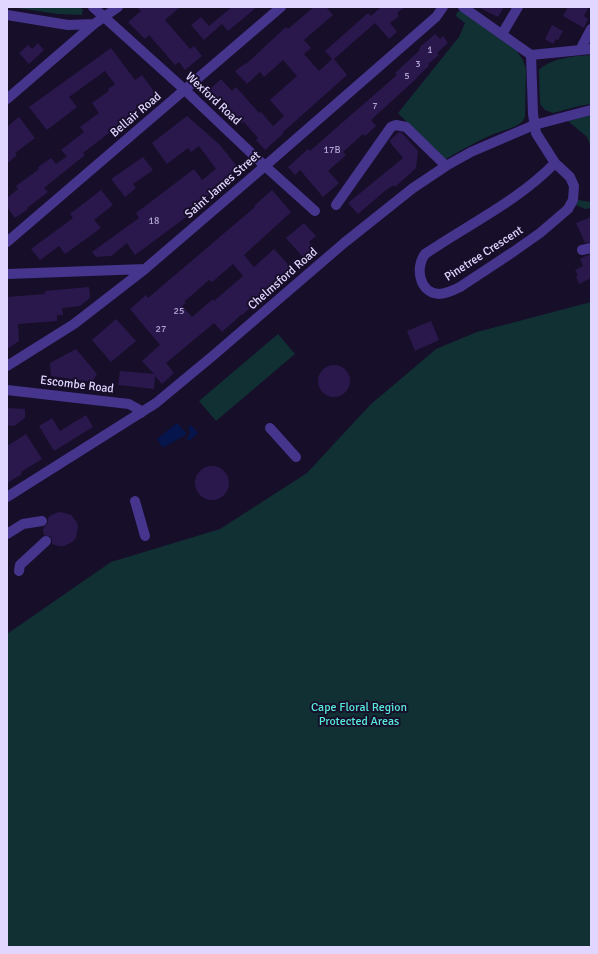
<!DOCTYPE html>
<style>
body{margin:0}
#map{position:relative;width:598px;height:954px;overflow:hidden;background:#170e2a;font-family:Signika,sans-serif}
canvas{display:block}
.frame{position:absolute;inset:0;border:8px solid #e1d6ff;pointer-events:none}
</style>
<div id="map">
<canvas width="598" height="954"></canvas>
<div class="frame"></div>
</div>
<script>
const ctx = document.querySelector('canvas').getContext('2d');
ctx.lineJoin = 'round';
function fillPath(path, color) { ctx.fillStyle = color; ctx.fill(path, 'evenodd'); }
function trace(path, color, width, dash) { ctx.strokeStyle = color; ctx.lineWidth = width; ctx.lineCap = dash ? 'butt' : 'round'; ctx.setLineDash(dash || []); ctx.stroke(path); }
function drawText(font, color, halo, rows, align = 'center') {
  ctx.font = font + ' Signika,sans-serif'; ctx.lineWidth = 4; ctx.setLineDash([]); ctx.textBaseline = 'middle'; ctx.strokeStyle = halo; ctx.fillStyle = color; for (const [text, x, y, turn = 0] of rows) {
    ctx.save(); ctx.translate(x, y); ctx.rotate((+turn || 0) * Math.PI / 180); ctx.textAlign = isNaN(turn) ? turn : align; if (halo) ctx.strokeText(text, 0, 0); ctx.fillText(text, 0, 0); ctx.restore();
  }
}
const green = new Path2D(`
 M 11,7 L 80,7 L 83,10 L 82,15 L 58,14 Z
 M 461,11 L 516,50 L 523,60 L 526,69 L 525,117 C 522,126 508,129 499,132 C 480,139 462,150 444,160 L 398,113 L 459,37 L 465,23 L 456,16 L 457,12 Z
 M 591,55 L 591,104 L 579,106 L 553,113 L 545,110 L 540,104 L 539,70 C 551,58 574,56 591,55 Z
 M 591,115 L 591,147 L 587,137 L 568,121 Z
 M 578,200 L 591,202 L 591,208 L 585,209 L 576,205 Z
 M 591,302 L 591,947 L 7,947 L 7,634 L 111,562 L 220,529 L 307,473 L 370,405 L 436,349 L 477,332 Z
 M 278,334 L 295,354 L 216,421 L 199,401 Z`);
const water = new Path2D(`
 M 177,423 L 187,434 L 164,447 L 162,447 L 157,439 Z
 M 191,425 L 198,433 L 189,441 L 187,439 L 190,433 L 188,428 Z`);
const building = new Path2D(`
 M 137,7 L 180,7 L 165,20 L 190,49 L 194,46 L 202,56 L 185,70 L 179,62 L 175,65 L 149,35 L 145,39 L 128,22 L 141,11 Z
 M 232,7 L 257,7 L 228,31 L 222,24 L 204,40 L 191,25 L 201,17 L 209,26 Z
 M 314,7 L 326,7 L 333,15 L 304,40 L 311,48 L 304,54 L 319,71 L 332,59 L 325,51 L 368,13 L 371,16 L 381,7 L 405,7 L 397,13 L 399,16 L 390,23 L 397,32 L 389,39 L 375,23 L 334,59 L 347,75 L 282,133 L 283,134 L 265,150 L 256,140 L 258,138 L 244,122 L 242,123 L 220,97 L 215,102 L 207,92 L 221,79 L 232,91 L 236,87 L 259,113 L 261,112 L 273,126 L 284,116 L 270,100 L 297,76 L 283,60 L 264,77 L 260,72 L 247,84 L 235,71 L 246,63 L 246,64 L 286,27 L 288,29 Z
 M 478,7 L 504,7 L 498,17 Z
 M 568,7 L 589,7 L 584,16 L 588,19 L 584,28 L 563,16 Z
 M 552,25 L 563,31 L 558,40 L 556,39 L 553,44 L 545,39 Z
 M 435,34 L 440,39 L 443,36 L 448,43 L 437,53 L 439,55 L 428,64 L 429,66 L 417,77 L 417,78 L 371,120 L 376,126 L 365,136 L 363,134 L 343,152 L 346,155 L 328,171 L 339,183 L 323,197 L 300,170 L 295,175 L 288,167 L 308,149 L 310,151 L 328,135 L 397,75 L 395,73 L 420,50 L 419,48 Z
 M 38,43 L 44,50 L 29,64 L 19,53 L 28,45 L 32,49 Z
 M 111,48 L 135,80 L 142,75 L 159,98 L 138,115 L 136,112 L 83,153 L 85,155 L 44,188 L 48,192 L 27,208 L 28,209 L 15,218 L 7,207 L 7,198 L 18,189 L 16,186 L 39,169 L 38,167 L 51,158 L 56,164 L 67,156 L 61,150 L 84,132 L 80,127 L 99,113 L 92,103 L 109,91 L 108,89 L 115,84 L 105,71 L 69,97 L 77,107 L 47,130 L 29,107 Z
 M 187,116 L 220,145 L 239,169 L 210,191 L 212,193 L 190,209 L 193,212 L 135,255 L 127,243 L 111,256 L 96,257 L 92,252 L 139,218 L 136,213 L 194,169 L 202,180 L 216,169 L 199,146 L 191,152 L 188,148 L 167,164 L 152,143 Z
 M 19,117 L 35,138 L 15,153 L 17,155 L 7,164 L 7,127 Z
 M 399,132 L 402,133 L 418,151 L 416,168 L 395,187 L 394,185 L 386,190 L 358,214 L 348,203 L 403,158 L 389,141 Z
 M 143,157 L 153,170 L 133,184 L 136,188 L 125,197 L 111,179 Z
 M 101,190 L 113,205 L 94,220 L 101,228 L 65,254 L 59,246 L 40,260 L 31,249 L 73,218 L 70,214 Z
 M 272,190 L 291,212 L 244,255 L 254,267 L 274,249 L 293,270 L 254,304 L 254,305 L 242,315 L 242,314 L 222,332 L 214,323 L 166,363 L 174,373 L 162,384 L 155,376 L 154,389 L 118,385 L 120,371 L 154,374 L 142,361 L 160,345 L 130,309 L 146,295 L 148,298 L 255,207 L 254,206 ZM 233,264 L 243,276 L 214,301 L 213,299 L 192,317 L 182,306 L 186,303 L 184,302 L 209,280 L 212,282 Z
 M 591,217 L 591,242 L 585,243 L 576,223 Z
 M 304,223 L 316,236 L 309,242 L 317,252 L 307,262 L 286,238 Z
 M 588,255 L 591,255 L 591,278 L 579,284 L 576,276 L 578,275 L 575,270 L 583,266 L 580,259 Z
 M 89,287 L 90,298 L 80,306 L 62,308 L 63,315 L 57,315 L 57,321 L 18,324 L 19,341 L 7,349 L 7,297 L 45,294 L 45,291 Z
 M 116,319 L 136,341 L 111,362 L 92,340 Z
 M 431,321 L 439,340 L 415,351 L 407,331 Z
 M 76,349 L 97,374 L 92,382 L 51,376 L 50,363 Z
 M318 381a16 16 0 1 1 32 0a16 16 0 1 1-32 0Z
 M 7,408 L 25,409 L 25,418 L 14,426 L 7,425 Z
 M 86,415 L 93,427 L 54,451 L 39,426 L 52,418 L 60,431 Z
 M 26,434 L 42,459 L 21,472 L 22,474 L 7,483 L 7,446 Z
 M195 483a17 17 0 1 1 34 0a17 17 0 1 1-34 0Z
 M 59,512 L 65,513 L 71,515 L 76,521 L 78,526 L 76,538 L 72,542 L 64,546 L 59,546 L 52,544 L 52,540 L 51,537 L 44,535 L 43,530 L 44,527 L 48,523 L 48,518 L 51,515 Z`);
const minor = new Path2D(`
 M 93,7 L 185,90 L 265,166 L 315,211
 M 463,7 L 531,55 L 591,49
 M 7,15 L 68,25 L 94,24
 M 502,34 L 518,7
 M 580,50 L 591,29
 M 531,55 L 533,114 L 536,133 L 555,163 L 570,177 L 574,186 L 573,200 L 568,209 L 540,233 L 513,252 L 460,287 C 454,290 446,294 439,294 C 419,293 415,267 425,254 C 469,224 518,201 555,163
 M 7,99 L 94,24 L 118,7
 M 336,205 L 391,127 L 396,125 L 406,127 L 446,166
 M 7,242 L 281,7
 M 582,250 L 591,248
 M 7,274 L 145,269
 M 7,366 L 74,324 L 145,269 L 265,166 L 436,17 L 443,7
 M 7,390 L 129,404 L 138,409 L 141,413
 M 270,428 L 296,457
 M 7,497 L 156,403 L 215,354 L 344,243 L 413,188 L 446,166 L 471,152 L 534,125 L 591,110
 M 135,501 L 145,536
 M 7,534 L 23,524 L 42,521
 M 19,571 L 20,565 L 46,541`);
const numberNames = [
 ["1",430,50],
 ["3",418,64],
 ["5",407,76],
 ["7",375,106],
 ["17B",332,150],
 ["18",154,221],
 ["25",179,311],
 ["27",161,329]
];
const streetNames = [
 ["Wexford Road",213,99,43],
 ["Bellair Road",136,115,-40],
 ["Saint James Street",223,185,-41],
 ["Pinetree Crescent",484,254,-33],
 ["Chelmsford Road",283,279,-41],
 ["Escombe Road",77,385,7]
];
const parkNames = [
 ["Cape Floral Region",359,708],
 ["Protected Areas",359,722]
];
fillPath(green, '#103034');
fillPath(water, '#06154b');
fillPath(building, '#2a184c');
trace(minor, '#45358d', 10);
drawText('10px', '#b3a6d2', null, numberNames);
drawText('12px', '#e1d6ff', '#170e2a', streetNames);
drawText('12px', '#57eadb', '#170e2a', parkNames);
</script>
